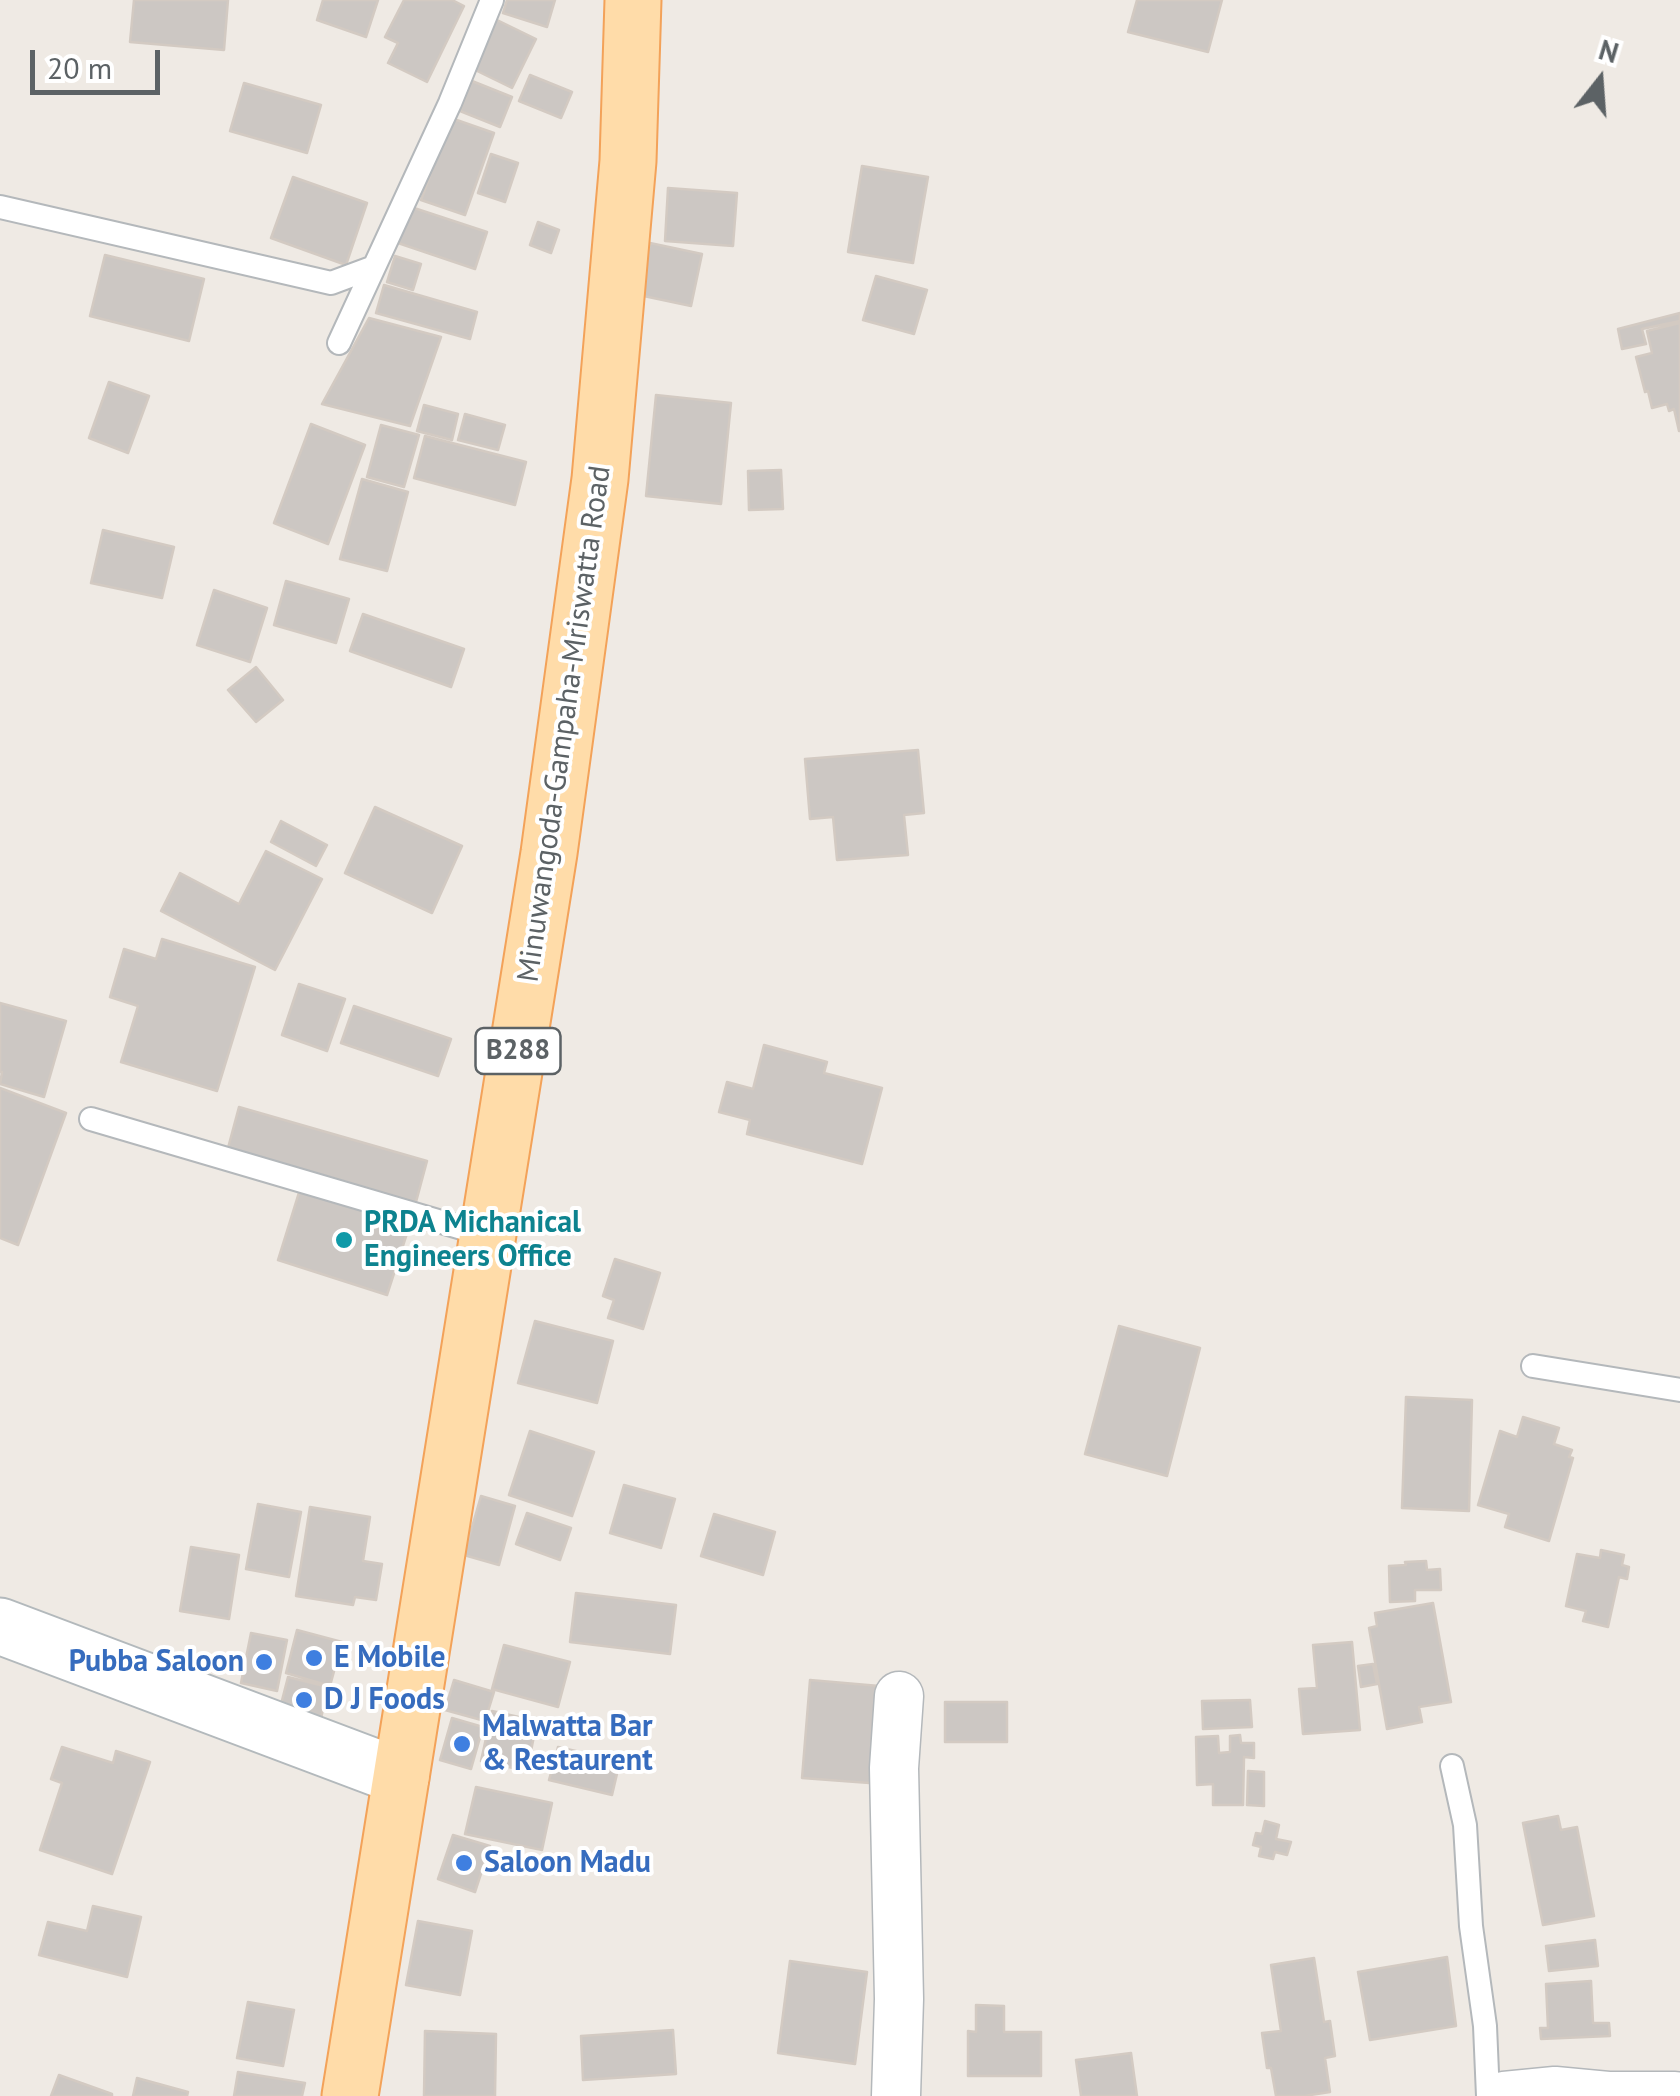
<!DOCTYPE html>
<style>
body{margin:0}
#map{position:relative;width:1680px;height:2096px;overflow:hidden;background:#efeae4;font-family:"PT Sans",sans-serif}
canvas{display:block}
.north{position:absolute;left:1550px;top:30px;width:100px;height:100px;-webkit-text-stroke:8px #fff;paint-order:stroke;rotate:17deg;font-size:28px;font-weight:700;line-height:40px;text-align:center;color:#5c6265}
.north::after{content:'';display:block;margin:auto;width:35px;height:45px;background:#5c6265;clip-path:polygon(50% 0,100% 100%,50% 72%,0 100%)}
.scale{position:absolute;left:30px;top:50px;width:130px;height:45px;box-sizing:border-box;border:5px solid #5c6265;border-top:0;padding-left:12px;font-size:30px;line-height:35px;white-space:nowrap;color:#5c6265;-webkit-text-stroke:8px #fff;paint-order:stroke}
</style>
<div id="map">
<canvas width="1680" height="2096"></canvas>
<div class="north">N</div>
<div class="scale">20 m</div>
</div>
<script>
const ctx = document.querySelector('canvas').getContext('2d');
ctx.lineJoin = 'round';
function fillPath(path, color) { ctx.fillStyle = color; ctx.fill(path, 'evenodd'); }
function trace(path, color, width, dash) { ctx.strokeStyle = color; ctx.lineWidth = width; ctx.lineCap = dash ? 'butt' : 'round'; ctx.setLineDash(dash || []); ctx.stroke(path); }
function drawText(font, color, halo, rows, align = 'center') {
  ctx.font = font + ' "PT Sans",sans-serif'; ctx.lineWidth = 8; ctx.setLineDash([]); ctx.textBaseline = 'middle'; ctx.strokeStyle = halo; ctx.fillStyle = color; for (const [text, x, y, turn = 0] of rows) {
    ctx.save(); ctx.translate(x, y); ctx.rotate((+turn || 0) * Math.PI / 180); ctx.textAlign = isNaN(turn) ? turn : align; if (halo) ctx.strokeText(text, 0, 0); ctx.fillText(text, 0, 0); ctx.restore();
  }
}
const building = new Path2D(`
 M 134,0 L 228,0 L 224,50 L 130,42 Z
 M 323,0 L 378,0 L 366,37 L 317,20 Z
 M 404,0 L 452,0 L 464,6 L 427,82 L 388,63 L 398,43 L 385,37 Z
 M 507,0 L 555,0 L 547,27 L 503,13 Z
 M 1137,0 L 1222,0 L 1208,52 L 1128,32 Z
 M 495,19 L 536,39 L 512,88 L 471,68 Z
 M 530,75 L 572,92 L 561,118 L 519,101 Z
 M 472,81 L 512,97 L 500,127 L 460,111 Z
 M 244,83 L 321,105 L 307,153 L 230,131 Z
 M 451,118 L 494,133 L 465,215 L 421,200 Z
 M 491,154 L 518,163 L 505,202 L 478,193 Z
 M 862,166 L 928,177 L 913,263 L 848,252 Z
 M 293,177 L 367,203 L 346,265 L 271,238 Z
 M 668,188 L 737,193 L 733,246 L 665,241 Z
 M 411,207 L 487,232 L 475,269 L 398,243 Z
 M 538,222 L 559,230 L 551,253 L 530,245 Z
 M 650,243 L 702,254 L 691,306 L 639,295 Z
 M 105,255 L 204,279 L 189,341 L 90,316 Z
 M 395,256 L 421,264 L 413,290 L 387,282 Z
 M 876,276 L 927,290 L 914,334 L 863,320 Z
 M 384,285 L 477,312 L 470,339 L 376,313 Z
 M 1680,313 L 1680,321 L 1642,329 L 1646,344 L 1622,349 L 1618,329 Z
 M 369,318 L 441,337 L 410,426 L 322,404 Z
 M 1680,323 L 1680,431 L 1679,431 L 1674,409 L 1669,411 L 1667,404 L 1652,408 L 1648,391 L 1645,392 L 1636,357 L 1652,353 L 1647,331 Z
 M 109,382 L 149,396 L 128,453 L 89,438 Z
 M 656,395 L 731,403 L 721,504 L 646,496 Z
 M 424,405 L 458,414 L 452,440 L 417,431 Z
 M 465,414 L 505,425 L 498,450 L 458,440 Z
 M 311,424 L 365,445 L 328,544 L 274,523 Z
 M 381,425 L 419,435 L 404,487 L 367,477 Z
 M 425,436 L 526,462 L 515,505 L 414,478 Z
 M 781,470 L 783,509 L 749,510 L 748,471 Z
 M 362,479 L 408,492 L 387,571 L 340,559 Z
 M 103,530 L 174,547 L 162,598 L 91,583 Z
 M 286,581 L 349,599 L 336,643 L 274,625 Z
 M 214,590 L 267,608 L 250,662 L 197,645 Z
 M 363,614 L 464,649 L 451,687 L 350,651 Z
 M 256,667 L 283,700 L 256,722 L 228,690 Z
 M 918,750 L 924,813 L 904,815 L 908,855 L 837,860 L 833,817 L 810,819 L 805,759 Z
 M 375,807 L 462,846 L 432,913 L 345,873 Z
 M 281,821 L 327,845 L 316,866 L 271,842 Z
 M 266,851 L 322,879 L 275,970 L 161,911 L 180,873 L 239,904 Z
 M 162,939 L 255,967 L 217,1091 L 121,1062 L 138,1006 L 110,997 L 124,949 L 156,959 Z
 M 299,984 L 345,999 L 327,1051 L 282,1035 Z
 M 0,1003 L 66,1021 L 44,1097 L 0,1084 L 2,1072 L 0,1072 Z
 M 354,1006 L 451,1039 L 438,1076 L 341,1043 Z
 M 764,1045 L 827,1062 L 824,1073 L 882,1088 L 862,1164 L 747,1134 L 750,1120 L 719,1112 L 727,1082 L 753,1089 Z
 M 0,1088 L 66,1113 L 18,1245 L 0,1238 Z
 M 239,1107 L 427,1161 L 416,1202 L 228,1148 Z
 M 301,1186 L 411,1221 L 387,1295 L 278,1260 Z
 M 615,1259 L 660,1273 L 643,1329 L 608,1318 L 614,1300 L 603,1296 Z
 M 535,1321 L 613,1341 L 597,1403 L 518,1383 Z
 M 1119,1326 L 1200,1348 L 1167,1476 L 1085,1454 Z
 M 1406,1397 L 1472,1400 L 1469,1511 L 1402,1508 Z
 M 1523,1417 L 1559,1428 L 1554,1444 L 1572,1450 L 1569,1457 L 1573,1458 L 1549,1541 L 1505,1527 L 1509,1514 L 1478,1505 L 1500,1431 L 1517,1437 Z
 M 530,1431 L 594,1452 L 572,1516 L 509,1495 Z
 M 624,1485 L 675,1499 L 661,1548 L 610,1533 Z
 M 481,1496 L 515,1506 L 499,1565 L 464,1555 Z
 M 258,1504 L 301,1512 L 289,1577 L 246,1569 Z
 M 310,1507 L 370,1517 L 363,1561 L 382,1564 L 376,1600 L 355,1597 L 353,1605 L 296,1596 Z
 M 527,1513 L 571,1528 L 560,1560 L 516,1544 Z
 M 714,1514 L 775,1532 L 763,1575 L 701,1556 Z
 M 191,1547 L 239,1555 L 229,1619 L 180,1611 Z
 M 1601,1550 L 1624,1555 L 1622,1565 L 1629,1567 L 1627,1579 L 1619,1577 L 1608,1627 L 1583,1621 L 1586,1611 L 1566,1606 L 1577,1554 L 1600,1558 Z
 M 1426,1561 L 1427,1570 L 1440,1569 L 1441,1590 L 1415,1590 L 1415,1601 L 1390,1602 L 1389,1566 L 1406,1565 L 1405,1562 Z
 M 576,1593 L 676,1605 L 670,1654 L 570,1642 Z
 M 1433,1603 L 1451,1702 L 1419,1707 L 1422,1722 L 1387,1729 L 1369,1628 L 1377,1626 L 1375,1613 Z
 M 297,1630 L 342,1642 L 330,1686 L 286,1673 Z
 M 251,1633 L 287,1640 L 277,1691 L 241,1683 Z
 M 1352,1642 L 1360,1730 L 1303,1734 L 1299,1689 L 1317,1688 L 1313,1645 Z
 M 504,1645 L 570,1662 L 558,1707 L 492,1689 Z
 M 1373,1664 L 1377,1684 L 1361,1687 L 1358,1666 Z
 M 288,1677 L 328,1687 L 320,1723 L 279,1712 Z
 M 454,1680 L 494,1692 L 485,1721 L 445,1710 Z
 M 810,1680 L 891,1687 L 883,1784 L 802,1778 Z
 M 1250,1700 L 1252,1727 L 1203,1729 L 1202,1701 Z
 M 945,1702 L 1007,1702 L 1007,1742 L 945,1742 Z
 M 492,1711 L 537,1721 L 527,1771 L 481,1761 Z
 M 452,1718 L 483,1727 L 471,1769 L 440,1760 Z
 M 1240,1735 L 1241,1743 L 1254,1743 L 1254,1758 L 1244,1757 L 1243,1805 L 1213,1805 L 1213,1784 L 1197,1785 L 1196,1737 L 1218,1736 L 1219,1753 L 1230,1752 L 1230,1736 Z
 M 62,1747 L 113,1763 L 116,1751 L 150,1762 L 112,1874 L 40,1850 L 62,1783 L 51,1779 Z
 M 558,1747 L 620,1761 L 612,1795 L 549,1780 Z
 M 1248,1771 L 1264,1772 L 1264,1806 L 1247,1805 Z
 M 476,1787 L 552,1803 L 542,1850 L 465,1834 Z
 M 1558,1816 L 1561,1830 L 1577,1827 L 1594,1916 L 1543,1925 L 1523,1823 Z
 M 1265,1821 L 1279,1825 L 1276,1839 L 1291,1842 L 1287,1855 L 1275,1852 L 1273,1859 L 1259,1856 L 1261,1847 L 1253,1845 L 1256,1833 L 1262,1834 Z
 M 453,1835 L 490,1846 L 475,1892 L 438,1879 Z
 M 93,1906 L 141,1917 L 127,1977 L 39,1955 L 48,1922 L 87,1931 Z
 M 418,1921 L 472,1931 L 460,1995 L 406,1985 Z
 M 1595,1940 L 1598,1966 L 1549,1971 L 1546,1946 Z
 M 1447,1957 L 1456,2026 L 1370,2040 L 1358,1972 Z
 M 1314,1958 L 1324,2022 L 1330,2021 L 1335,2056 L 1325,2058 L 1330,2092 L 1304,2096 L 1276,2096 L 1271,2068 L 1267,2068 L 1262,2033 L 1281,2031 L 1271,1965 Z
 M 790,1961 L 867,1972 L 855,2064 L 778,2053 Z
 M 1591,1981 L 1593,2023 L 1609,2023 L 1610,2036 L 1541,2039 L 1540,2028 L 1548,2028 L 1546,1984 Z
 M 248,2002 L 294,2010 L 283,2066 L 237,2058 Z
 M 976,2005 L 1004,2006 L 1004,2032 L 1041,2032 L 1041,2076 L 968,2076 L 968,2031 L 976,2032 Z
 M 673,2030 L 676,2074 L 583,2080 L 581,2036 Z
 M 425,2031 L 496,2034 L 495,2096 L 424,2096 Z
 M 1131,2053 L 1137,2096 L 1081,2096 L 1076,2060 Z
 M 238,2072 L 305,2083 L 302,2096 L 234,2096 Z
 M 59,2075 L 112,2094 L 112,2096 L 51,2096 Z
 M 137,2078 L 188,2092 L 187,2096 L 133,2096 Z`);
const lane = new Path2D(`
 M 0,207 L 331,283 L 374,267
 M 339,343 L 450,103 L 492,0
 M 91,1119 L 489,1236
 M 1533,1366 L 1680,1390
 M 1452,1766 L 1465,1825 L 1471,1926 L 1485,2026 L 1488,2096`);
const street = new Path2D(`
 M 896,2096 L 899,1999 L 894,1768 L 899,1696
 M 1504,2096 L 1555,2091 L 1608,2096 L 1675,2096`);
const secondary = new Path2D(`
 M 0,1626 L 401,1777`);
const primary = new Path2D(`
 M 350,2096 L 549,853 L 600,479 L 628,161 L 633,0`);
const markers = [
 [344,1240,10,"#0f9aa8"],
 [314,1658,10,"#3f7fe0"],
 [264,1662,10,"#3f7fe0"],
 [304,1700,10,"#3f7fe0"],
 [462,1744,10,"#3f7fe0"],
 [464,1863,10,"#3f7fe0"]
];
const shields = [
 [518,1051,85]
];
const shieldNames = [
 ["B288",518,1051]
];
const streetNames = [
 ["Minuwangoda-Gampaha-Mriswatta Road",565,724,-82]
];
const cultureNames = [
 ["PRDA Michanical",364,1223],
 ["Engineers Office",364,1257]
];
const shopNames = [
 ["E Mobile",334,1658],
 ["Pubba Saloon",244,1662,"right"],
 ["D J Foods",324,1700],
 ["Malwatta Bar",482,1727],
 ["& Restaurent",482,1761],
 ["Saloon Madu",484,1863]
];
fillPath(building, '#ccc7c3');
trace(building, '#d3cac2', 2.5);
trace(lane, '#b4b8bb', 26);
trace(street, '#b4b8bb', 51);
trace(secondary, '#b3b9bc', 59);
trace(primary, '#f3a259', 59);
trace(lane, '#fff', 22);
trace(street, '#fff', 48);
trace(secondary, '#fff', 55);
trace(primary, '#ffdca9', 55);
for (const [x, y, r, color] of markers) { const dot = new Path2D(); dot.arc(x, y, r, 0, 2 * Math.PI); ctx.fillStyle = color; ctx.fill(dot); trace(dot, '#fff', 4); }
for (const [x, y, w] of shields) { const box = new Path2D(); box.roundRect(x - w / 2, y - 23, w, 46, 8); ctx.fillStyle = '#fff'; ctx.fill(box); trace(box, '#5c6265', 2.5); }
drawText('bold 28px', '#5c6265', null, shieldNames);
drawText('30px', '#5c6265', '#fff', streetNames);
drawText('bold 30px', '#0d838f', '#fff', cultureNames, 'left');
drawText('bold 30px', '#366cbe', '#fff', shopNames, 'left');
</script>
